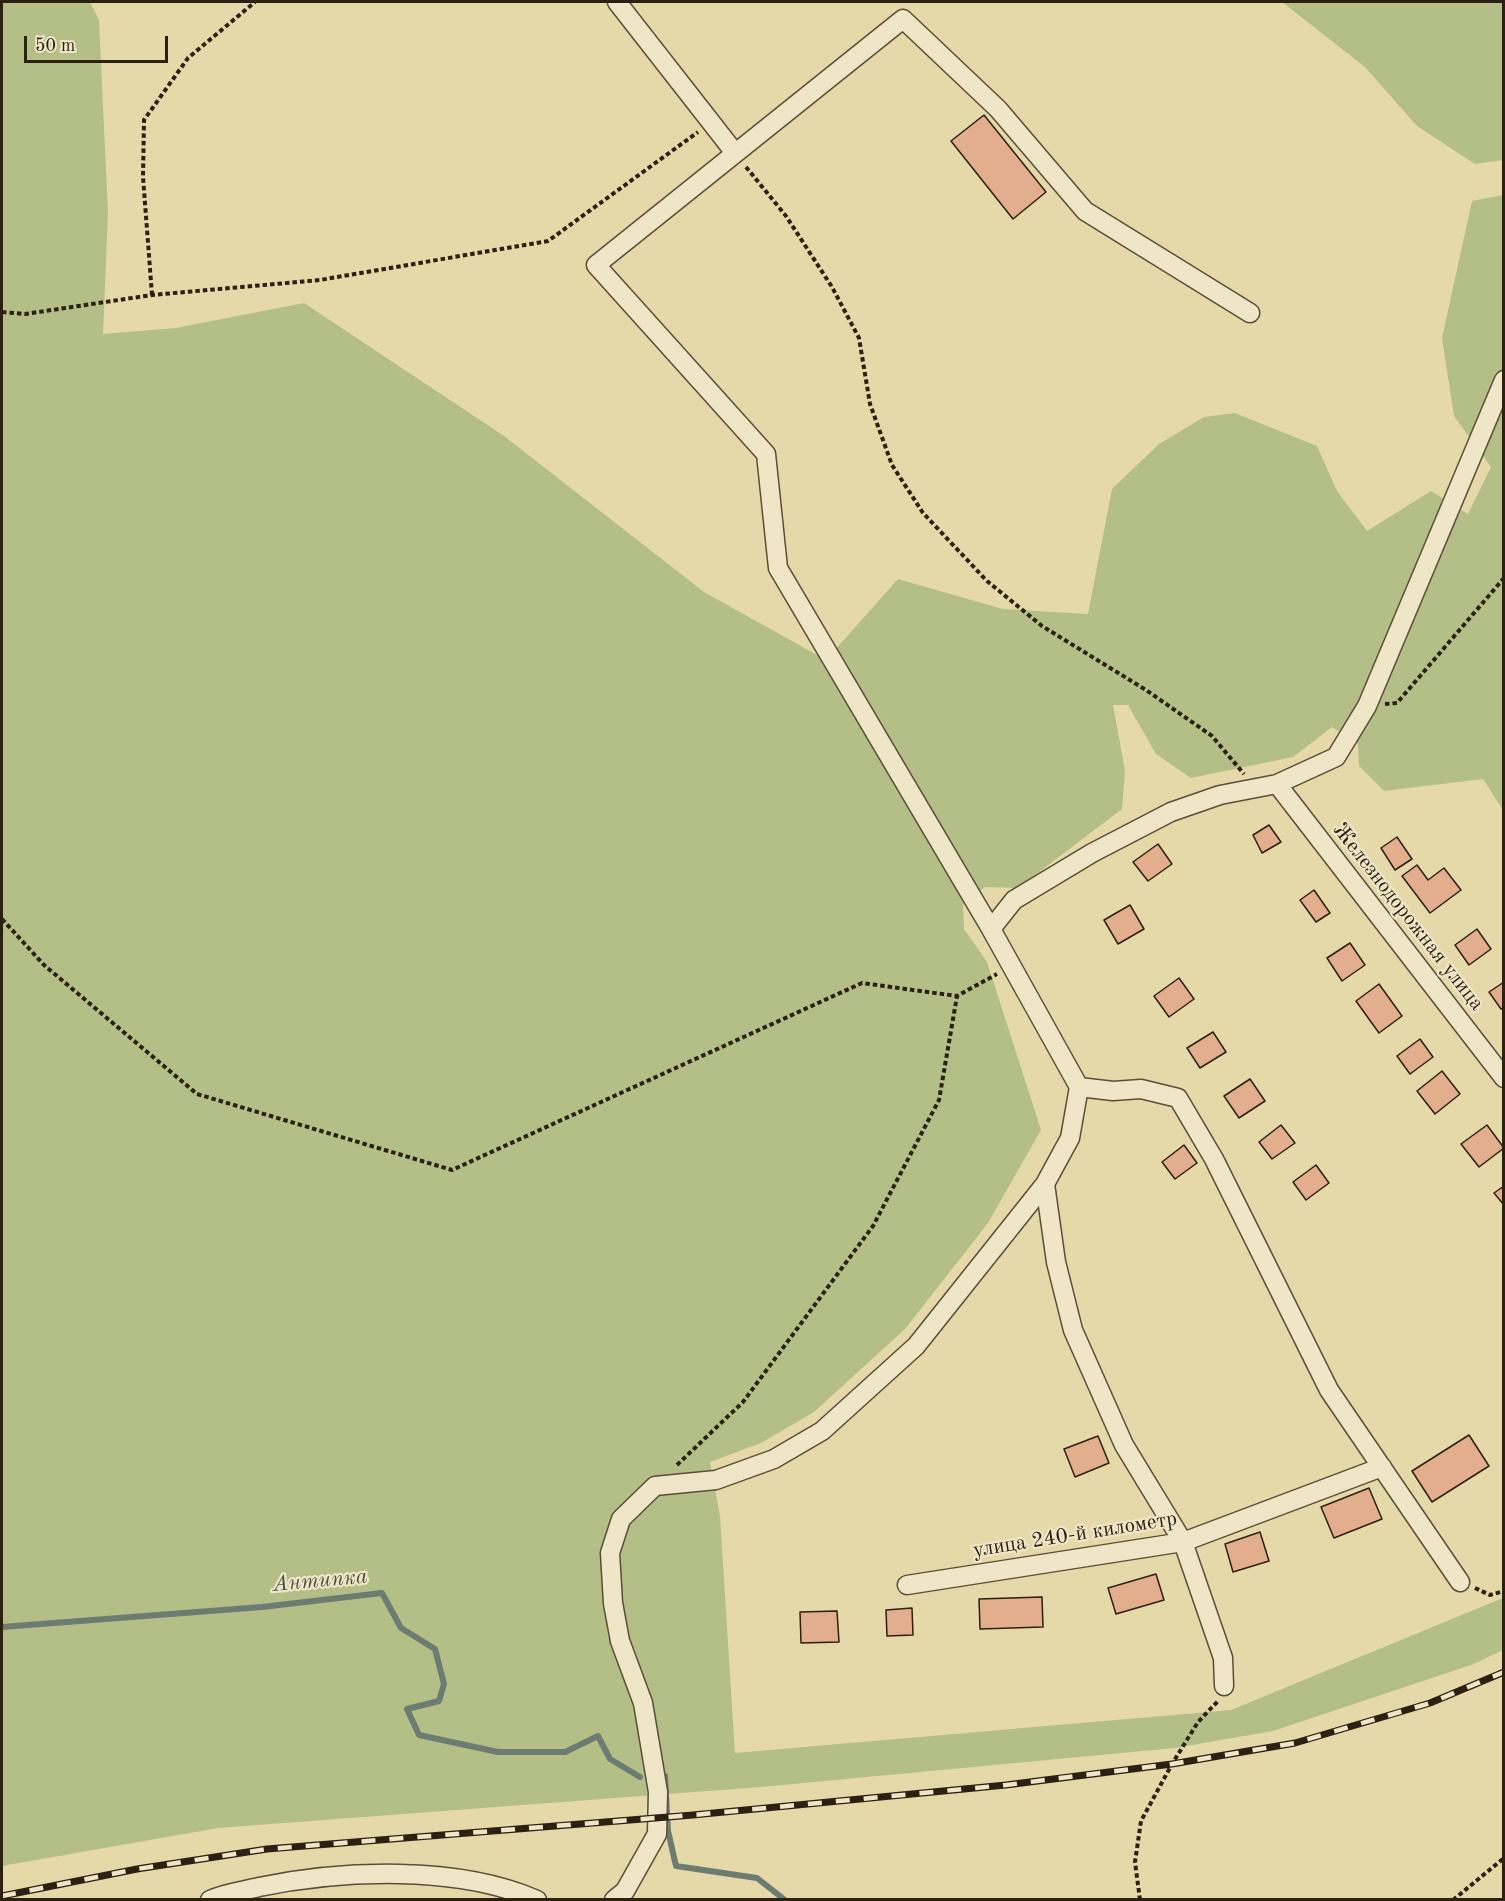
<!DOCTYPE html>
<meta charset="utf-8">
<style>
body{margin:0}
#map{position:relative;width:1505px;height:1901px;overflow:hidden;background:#e6d9a9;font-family:"Old Standard TT",serif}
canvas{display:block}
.frame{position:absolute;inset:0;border:3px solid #2c2012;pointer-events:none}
.scale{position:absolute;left:24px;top:36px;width:144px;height:27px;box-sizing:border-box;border:3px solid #2c2012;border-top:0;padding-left:8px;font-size:18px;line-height:21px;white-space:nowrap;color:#2c2012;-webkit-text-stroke:4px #efe6c7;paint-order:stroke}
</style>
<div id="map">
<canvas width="1505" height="1901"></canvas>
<div class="frame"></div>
<div class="scale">50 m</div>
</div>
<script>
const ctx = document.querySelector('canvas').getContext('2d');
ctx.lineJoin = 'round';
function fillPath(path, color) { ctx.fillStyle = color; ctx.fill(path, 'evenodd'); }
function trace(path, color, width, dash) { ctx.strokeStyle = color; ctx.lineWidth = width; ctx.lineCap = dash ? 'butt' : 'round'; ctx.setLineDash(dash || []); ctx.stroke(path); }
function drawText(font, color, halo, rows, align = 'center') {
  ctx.font = font + ' "Old Standard TT",serif'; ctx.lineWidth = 4.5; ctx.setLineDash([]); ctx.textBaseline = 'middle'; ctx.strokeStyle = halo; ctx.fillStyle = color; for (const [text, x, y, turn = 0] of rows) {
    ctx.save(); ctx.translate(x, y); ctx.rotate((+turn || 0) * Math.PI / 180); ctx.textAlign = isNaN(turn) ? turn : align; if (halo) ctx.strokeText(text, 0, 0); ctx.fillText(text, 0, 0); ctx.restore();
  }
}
const green = new Path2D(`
 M 2,2 L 90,2 L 99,20 L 108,213 L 103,334 L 176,328 L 304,303 L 504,436 L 704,592 L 826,660 L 898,579 L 1003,609 L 1088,614 L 1112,489 L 1159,444 L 1204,417 L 1235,413 L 1317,446 L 1337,491 L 1367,531 L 1431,491 L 1468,514 L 1491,467 L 1454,416 L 1442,338 L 1472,201 L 1503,195 L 1503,810 L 1483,779 L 1384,791 L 1359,766 L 1358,744 L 1332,727 L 1293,757 L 1191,778 L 1156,754 L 1128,705 L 1113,705 L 1125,771 L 1122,809 L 1018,888 L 985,887 L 963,904 L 964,929 L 987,962 L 1041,1130 L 988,1223 L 905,1329 L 814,1412 L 761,1443 L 710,1462 L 720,1516 L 735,1753 L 1231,1710 L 1503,1598 L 1503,1650 L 1474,1664 L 1273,1731 L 1175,1748 L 761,1787 L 218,1828 L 2,1866 Z
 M 1282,2 L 1503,2 L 1503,160 L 1475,164 L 1417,126 L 1365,67 Z`);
const stream = new Path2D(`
 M 2,1627 L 262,1607 L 382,1593 L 401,1628 L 435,1649 L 444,1684 L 439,1701 L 407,1709 L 419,1735 L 498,1752 L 565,1752 L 598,1736 L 610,1759 L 640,1777
 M 665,1776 L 668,1831 L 676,1866 L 757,1878 L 785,1900`);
const building = new Path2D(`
 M 984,115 L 1046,192 L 1013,219 L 951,141 Z
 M 1269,825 L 1281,842 L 1262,853 L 1253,835 Z
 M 1397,837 L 1412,859 L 1395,870 L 1381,848 Z
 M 1158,844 L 1172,864 L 1148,881 L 1133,862 Z
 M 1417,865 L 1428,880 L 1444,868 L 1461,890 L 1430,913 L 1402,876 Z
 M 1314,890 L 1330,913 L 1316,922 L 1300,900 Z
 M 1130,905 L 1144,929 L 1118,944 L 1104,920 Z
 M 1477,929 L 1491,949 L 1469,965 L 1455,945 Z
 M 1350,943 L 1365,965 L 1342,981 L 1327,958 Z
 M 1179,978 L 1194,999 L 1169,1017 L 1154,996 Z
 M 1504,982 L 1504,1008 L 1501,1009 L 1489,992 Z
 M 1379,984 L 1402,1016 L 1379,1033 L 1356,1001 Z
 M 1213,1032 L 1226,1052 L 1200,1068 L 1187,1048 Z
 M 1420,1039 L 1433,1057 L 1410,1074 L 1397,1056 Z
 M 1442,1071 L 1460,1094 L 1435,1114 L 1417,1091 Z
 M 1250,1079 L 1265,1101 L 1239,1118 L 1224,1096 Z
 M 1281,1125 L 1295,1143 L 1272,1159 L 1259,1142 Z
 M 1487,1125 L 1504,1148 L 1479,1167 L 1461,1144 Z
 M 1184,1145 L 1197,1163 L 1175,1179 L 1162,1162 Z
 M 1316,1165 L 1329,1183 L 1306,1200 L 1293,1182 Z
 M 1504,1186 L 1504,1205 L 1494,1193 Z
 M 1469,1435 L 1489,1466 L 1432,1502 L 1412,1471 Z
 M 1098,1436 L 1109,1463 L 1075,1477 L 1064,1449 Z
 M 1369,1488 L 1382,1519 L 1334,1538 L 1321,1507 Z
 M 1260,1532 L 1269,1561 L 1233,1572 L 1225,1544 Z
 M 1156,1574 L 1164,1600 L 1116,1614 L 1108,1588 Z
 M 1042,1597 L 1043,1627 L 980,1629 L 979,1599 Z
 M 912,1608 L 913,1635 L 887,1636 L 886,1610 Z
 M 837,1611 L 839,1642 L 801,1643 L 800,1612 Z`);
const path = new Path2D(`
 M 746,167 L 786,216 L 832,287 L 859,338 L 870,404 L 892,465 L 923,513 L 987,581 L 1042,626 L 1146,690 L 1212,736 L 1244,774
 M 152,295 L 143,177 L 144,120 L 188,58 L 255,2
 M 2,312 L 25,314 L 152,295 L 320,280 L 548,241 L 698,132
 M 1385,704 L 1397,703 L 1504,578
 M 2,919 L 44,965 L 197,1094 L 452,1170 L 862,983 L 957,996 L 997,974
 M 677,1465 L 743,1402 L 873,1226 L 939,1100 L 957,996
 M 1475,1588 L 1490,1595 L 1504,1591
 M 1140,1900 L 1135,1862 L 1141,1821 L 1172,1764 L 1198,1722 L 1218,1701
 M 1453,1900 L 1504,1858`);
const street = new Path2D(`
 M 617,2 L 735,153
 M 1277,784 L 1504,1078
 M 991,929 L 1014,900 L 1092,853 L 1171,812 L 1220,795 L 1277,784 L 1336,757 L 1367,706 L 1504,380
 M 1079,1087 L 1113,1091 L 1141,1089 L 1178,1098 L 1214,1159 L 1329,1390 L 1460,1582
 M 1045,1184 L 1056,1262 L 1073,1330 L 1124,1445 L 1183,1542 L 1223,1658 L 1224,1686
 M 907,1585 L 1183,1542 L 1382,1467
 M 210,1900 C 225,1893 243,1891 259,1887 C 343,1870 457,1865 537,1900
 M 614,1900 L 625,1891 L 657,1834 L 658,1792 L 643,1703 L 620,1641 L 613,1603 L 610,1553 L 621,1519 L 655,1486 L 716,1480 L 774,1459 L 822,1431 L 916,1346 L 1045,1184 L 1070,1138 L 1079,1087 L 991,929 L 778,568 L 766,454 L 596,265 L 903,19 L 998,109 L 1085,211 L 1250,313`);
const rail = new Path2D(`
 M 2,1896 L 137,1869 L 267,1849 L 693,1815 L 1006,1785 L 1172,1764 L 1295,1743 L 1430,1703 L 1504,1672`);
const streetNames = [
 ["Железнодорожная улица",1408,917,52],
 ["улица 240-й километр",1075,1535,-9]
];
const waterNames = [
 ["Антипка",320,1581,-5]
];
fillPath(green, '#b4bf88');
trace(stream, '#6d7c71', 6);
fillPath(building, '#e2ae8d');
trace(building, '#2c2012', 1.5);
trace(street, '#5a4e38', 21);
trace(path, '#2c2012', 4, [4.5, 3]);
trace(street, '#efe6c7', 18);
trace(rail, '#2c2012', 7);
trace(rail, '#efe6c7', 4.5, [14]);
drawText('21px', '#2c2012', '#efe6c7', streetNames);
drawText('italic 22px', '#4d4e42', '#efe6c7', waterNames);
</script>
